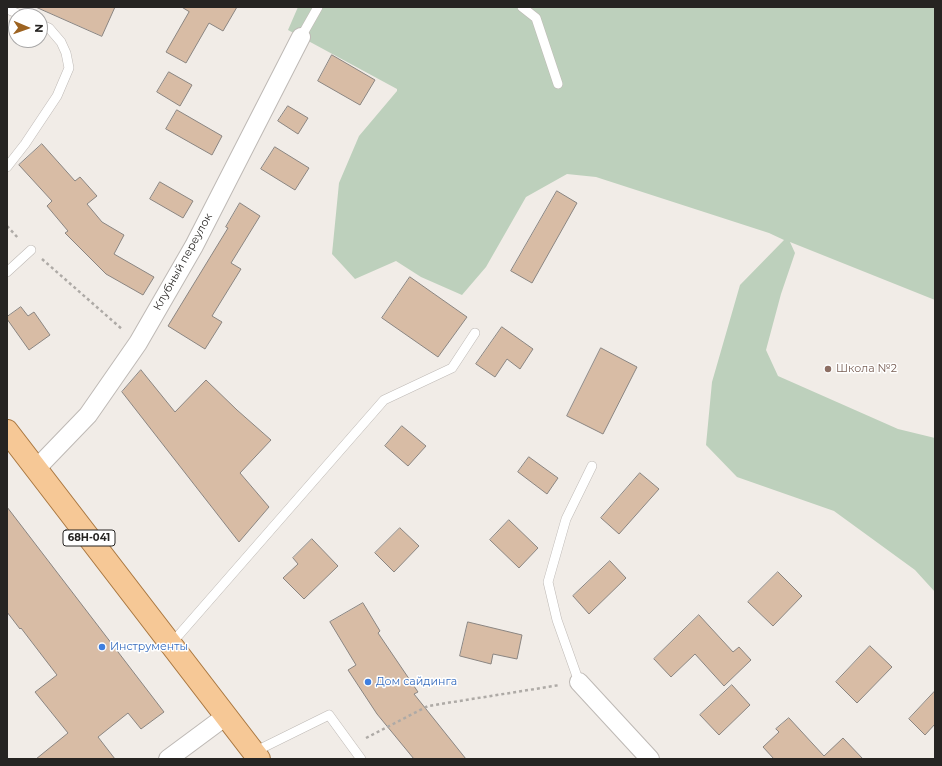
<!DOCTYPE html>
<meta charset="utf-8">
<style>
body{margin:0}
#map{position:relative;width:942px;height:766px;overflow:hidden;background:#f1ece7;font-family:Montserrat,sans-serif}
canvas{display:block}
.frame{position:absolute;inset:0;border:8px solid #262422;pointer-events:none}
.north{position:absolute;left:8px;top:8px;width:40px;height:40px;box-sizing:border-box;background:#fff;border:1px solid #a8a7a7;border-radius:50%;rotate:92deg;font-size:11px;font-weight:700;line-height:16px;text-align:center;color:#262422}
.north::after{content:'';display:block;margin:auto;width:14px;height:18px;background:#9d6321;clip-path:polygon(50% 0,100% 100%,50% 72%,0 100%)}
</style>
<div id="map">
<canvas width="942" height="766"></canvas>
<div class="frame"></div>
<div class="north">N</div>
</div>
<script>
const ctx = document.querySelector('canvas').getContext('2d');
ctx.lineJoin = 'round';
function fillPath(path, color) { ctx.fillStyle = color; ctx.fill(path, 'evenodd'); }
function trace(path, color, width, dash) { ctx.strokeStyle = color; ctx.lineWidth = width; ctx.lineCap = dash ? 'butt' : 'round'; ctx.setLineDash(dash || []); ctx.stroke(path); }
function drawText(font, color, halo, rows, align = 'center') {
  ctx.font = font + ' Montserrat,sans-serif'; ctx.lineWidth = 3; ctx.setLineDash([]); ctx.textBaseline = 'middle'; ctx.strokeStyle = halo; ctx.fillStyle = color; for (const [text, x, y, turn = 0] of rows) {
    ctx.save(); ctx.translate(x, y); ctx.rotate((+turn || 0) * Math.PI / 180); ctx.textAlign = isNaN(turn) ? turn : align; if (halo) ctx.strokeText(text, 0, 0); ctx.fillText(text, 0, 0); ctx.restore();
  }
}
const green = new Path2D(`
 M 298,7 L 935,7 L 935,300 L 790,242 L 795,253 L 781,294 L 766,350 L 778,376 L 898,429 L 935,438 L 935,592 L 915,570 L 834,511 L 737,477 L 706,445 L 712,382 L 740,285 L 784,240 L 769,233 L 596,177 L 567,174 L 526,197 L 486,267 L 462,295 L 421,277 L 396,261 L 355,279 L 332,254 L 339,183 L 359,136 L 397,91 L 397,89 L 288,30 Z`);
const building = new Path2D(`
 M 36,7 L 115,7 L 102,36 Z
 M 182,7 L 237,7 L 223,31 L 209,23 L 186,63 L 166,52 L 189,12 Z
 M 332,55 L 375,80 L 360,105 L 318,81 Z
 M 169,72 L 192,85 L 180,106 L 157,92 Z
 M 288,106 L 308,118 L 298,134 L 278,121 Z
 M 177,110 L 222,136 L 212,155 L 166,129 Z
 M 42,144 L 75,181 L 80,177 L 97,196 L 87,204 L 102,222 L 124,235 L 114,254 L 154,277 L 143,295 L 106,274 L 65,233 L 68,231 L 47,206 L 52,201 L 19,165 Z
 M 275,147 L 309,168 L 295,190 L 261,169 Z
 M 160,182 L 193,201 L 183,218 L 150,199 Z
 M 557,191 L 577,203 L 532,283 L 511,271 Z
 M 240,203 L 260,216 L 231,263 L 241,269 L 212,316 L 222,322 L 205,349 L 168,326 L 228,228 L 226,227 Z
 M 410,277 L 467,317 L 438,357 L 382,318 Z
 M 21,307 L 28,316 L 34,312 L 50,335 L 29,350 L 7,319 L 7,317 Z
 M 502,327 L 533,349 L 520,369 L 507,359 L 495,377 L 476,364 Z
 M 601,348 L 637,367 L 603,434 L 567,416 Z
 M 141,370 L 175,412 L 206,380 L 237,410 L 271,440 L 240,473 L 269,507 L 239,542 L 122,392 Z
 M 402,426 L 426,446 L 408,466 L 385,446 Z
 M 529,457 L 558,478 L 547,494 L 518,472 Z
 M 640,473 L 659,489 L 619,534 L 601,518 Z
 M 7,507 L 164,712 L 141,729 L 128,713 L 98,737 L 115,759 L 36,759 L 68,733 L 35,692 L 57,675 L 21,628 L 20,629 L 7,612 Z
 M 509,520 L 538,548 L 519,568 L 490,540 Z
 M 400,528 L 419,546 L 394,572 L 375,553 Z
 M 312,539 L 338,566 L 304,599 L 283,578 L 298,564 L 293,558 Z
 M 610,561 L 626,578 L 589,614 L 573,596 Z
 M 778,572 L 802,596 L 773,626 L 748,602 Z
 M 363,603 L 380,631 L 378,633 L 418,692 L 414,694 L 466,759 L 414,759 L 377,714 L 348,670 L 356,665 L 330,622 Z
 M 699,615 L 733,652 L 739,647 L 751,660 L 724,686 L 695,654 L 671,677 L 654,659 Z
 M 468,622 L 522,635 L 517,659 L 493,654 L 491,664 L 460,656 Z
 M 870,646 L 892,667 L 857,703 L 836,682 Z
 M 732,685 L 750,705 L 719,735 L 700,715 Z
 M 935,691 L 935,724 L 925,735 L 909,719 Z
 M 789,718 L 824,756 L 843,738 L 863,759 L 774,759 L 763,747 L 779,732 L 776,729 Z`);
const path = new Path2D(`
 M 7,226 L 19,239
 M 42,259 L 123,330
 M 366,738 L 428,706 L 560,685`);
const service = new Path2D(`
 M 522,7 L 536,18 L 558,84
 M 7,9 L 23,16
 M 301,37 L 318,7
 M 7,167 L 25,144 L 57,96 L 69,68 L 66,53 L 61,42 L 49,28 L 40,24
 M 7,272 L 31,250
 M 171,644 L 384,400 L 452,368 L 475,333
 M 579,682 L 557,620 L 548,582 L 566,519 L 592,466
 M 254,752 L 329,715 L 361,759`);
const minor = new Path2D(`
 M 36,469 L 88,415 L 138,343 L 194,246 L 301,37
 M 579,682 L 650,759
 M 168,759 L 226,716`);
const primary = new Path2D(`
 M 7,431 L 259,759`);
const markers = [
 [828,369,4,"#8d6e63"],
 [102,647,4,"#3f7fe0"],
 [368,682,4,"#3f7fe0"]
];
const shields = [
 [89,538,52]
];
const shieldNames = [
 ["68Н-041",89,538]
];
const streetNames = [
 ["Клубный переулок",183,262,-61]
];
const educationNames = [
 ["Школа №2",836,369]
];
const shopNames = [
 ["Инструменты",110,647],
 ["Дом сайдинга",376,682]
];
fillPath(green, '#bdd0bc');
fillPath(building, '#d8bca5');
trace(building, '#8a8581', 1);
trace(service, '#beb9b5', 10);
trace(minor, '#beb9b5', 20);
trace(primary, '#a97740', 24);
trace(path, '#aeaaa6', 2.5, [3, 3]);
trace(service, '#fff', 9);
trace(minor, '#fff', 18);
trace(primary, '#f6c896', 22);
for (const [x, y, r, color] of markers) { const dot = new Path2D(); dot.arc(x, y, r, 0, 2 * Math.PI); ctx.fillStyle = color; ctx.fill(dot); trace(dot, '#fff', 1.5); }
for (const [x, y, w] of shields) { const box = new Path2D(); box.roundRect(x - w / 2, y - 8, w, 16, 3); ctx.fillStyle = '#fff'; ctx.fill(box); trace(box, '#262422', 1); }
drawText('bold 10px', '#262422', null, shieldNames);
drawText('11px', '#262422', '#fff', streetNames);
drawText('11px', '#785e54', '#fff', educationNames, 'left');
drawText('11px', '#366cbe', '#fff', shopNames, 'left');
</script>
